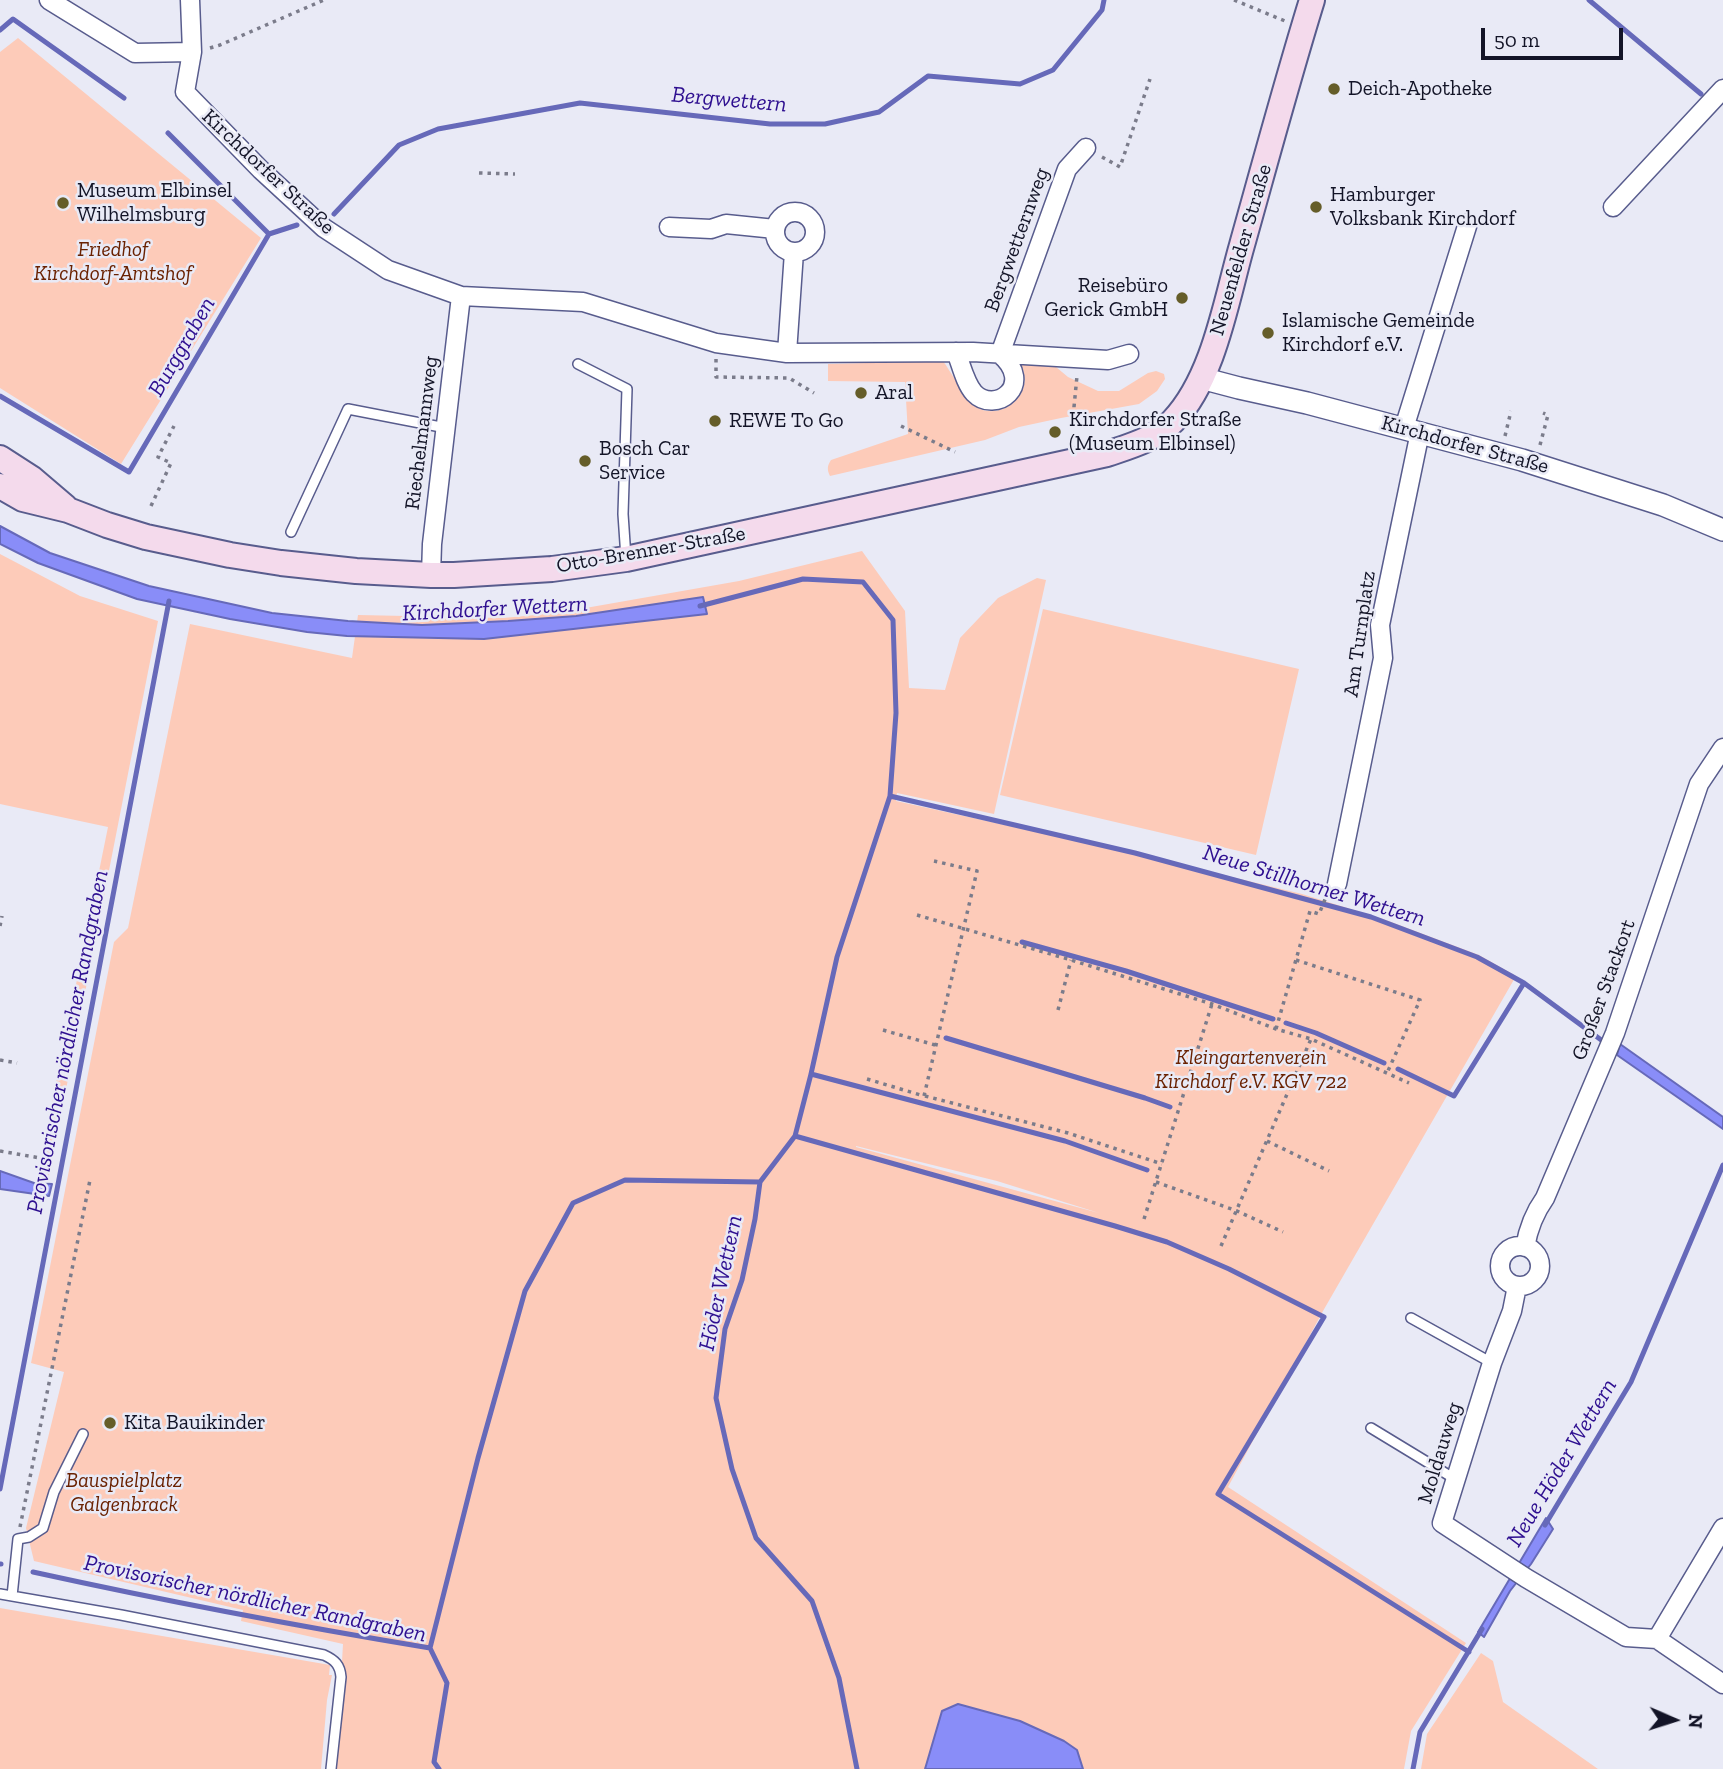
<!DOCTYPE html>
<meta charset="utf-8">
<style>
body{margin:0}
#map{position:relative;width:1723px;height:1769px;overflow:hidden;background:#e9eaf6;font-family:"Zilla Slab",serif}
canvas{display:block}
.north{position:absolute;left:1639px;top:1685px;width:70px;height:70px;-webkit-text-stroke:5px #e9eaf6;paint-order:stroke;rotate:93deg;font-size:19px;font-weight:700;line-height:28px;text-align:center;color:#131427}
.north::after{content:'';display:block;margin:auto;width:24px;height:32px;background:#131427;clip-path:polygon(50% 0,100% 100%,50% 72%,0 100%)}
.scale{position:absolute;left:1481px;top:28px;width:142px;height:32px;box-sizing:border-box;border:4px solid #131427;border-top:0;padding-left:9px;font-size:21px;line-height:24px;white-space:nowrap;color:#131427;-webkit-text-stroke:5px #e9eaf6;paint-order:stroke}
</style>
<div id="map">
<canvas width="1723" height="1769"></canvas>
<div class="north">N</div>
<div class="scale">50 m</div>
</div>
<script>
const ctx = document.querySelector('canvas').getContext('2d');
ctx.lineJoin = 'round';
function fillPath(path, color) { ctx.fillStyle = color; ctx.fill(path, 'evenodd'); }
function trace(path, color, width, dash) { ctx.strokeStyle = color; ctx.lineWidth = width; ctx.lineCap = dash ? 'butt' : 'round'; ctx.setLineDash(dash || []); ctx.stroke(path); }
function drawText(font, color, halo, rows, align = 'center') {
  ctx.font = font + ' "Zilla Slab",serif'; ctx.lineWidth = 5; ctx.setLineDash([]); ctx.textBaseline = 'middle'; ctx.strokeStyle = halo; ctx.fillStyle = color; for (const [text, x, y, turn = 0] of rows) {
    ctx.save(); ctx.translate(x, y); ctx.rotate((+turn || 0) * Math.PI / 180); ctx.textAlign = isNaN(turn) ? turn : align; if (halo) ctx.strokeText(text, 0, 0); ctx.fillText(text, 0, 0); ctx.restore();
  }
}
const green = new Path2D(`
 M 18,38 L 261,238 L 121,464 L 0,388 L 0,52 Z
 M 943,361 C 951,372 963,394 972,403 C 989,421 1020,407 1024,385 C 1026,377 1023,370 1021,363 L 1056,367 L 1068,377 L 1098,391 L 1119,391 L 1148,373 L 1156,371 L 1164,374 L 1165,379 L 1157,391 L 1139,404 L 1061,418 L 1019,427 L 985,440 L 830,476 C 827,470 827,466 831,460 L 908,434 L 905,382 L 828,381 L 828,364 Z
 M 862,551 L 905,611 L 909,688 L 945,690 L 960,638 L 998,598 L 1037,578 L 1046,580 L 994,814 L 897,793 L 896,801 L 1137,854 L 1302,894 L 1383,919 L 1479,955 L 1516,976 L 1323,1311 L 1228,1487 L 1466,1643 L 1411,1731 L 1404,1769 L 336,1769 L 343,1644 L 241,1621 L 243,1610 L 34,1561 L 26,1528 L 64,1372 L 31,1363 L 114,942 L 128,928 L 190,624 L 352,658 L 358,615 L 503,618 L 557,613 L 739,581 ZM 856,1146 L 997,1181 L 1099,1213 L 856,1147 Z
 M 0,554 L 80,596 L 158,621 L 48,1181 L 43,1147 L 108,827 L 0,804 Z
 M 1043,609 L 1299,669 L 1256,855 L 1000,795 Z
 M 0,1608 L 330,1665 L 329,1675 L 332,1675 L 327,1700 L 321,1769 L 0,1769 Z
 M 1481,1653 L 1493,1661 L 1503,1702 L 1598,1769 L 1421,1769 L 1427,1734 Z`);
const water = new Path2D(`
 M 0,526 L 50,553 L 149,586 L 272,613 L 348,621 L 422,625 L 508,621 L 576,616 L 703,597 L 707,614 L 484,639 L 347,636 L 307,632 L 230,619 L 137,599 L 38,563 L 0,544 Z
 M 1620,1044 L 1723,1117 L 1723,1129 L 1617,1055 Z
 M 0,1171 L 34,1183 L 52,1184 L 49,1196 L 0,1189 Z
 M 1546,1518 L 1553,1529 L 1531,1564 L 1510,1591 L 1484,1637 L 1478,1632 Z
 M 958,1704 L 1020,1721 L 1064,1741 L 1077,1750 L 1083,1769 L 925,1769 L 942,1711 Z`);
const stream = new Path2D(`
 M 1589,0 L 1701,94
 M 0,30 L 13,19 L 124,98
 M 168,133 L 269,234
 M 334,214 L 399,145 L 438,129 L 580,103 L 770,124 L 825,124 L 879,112 L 928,76 L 1020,84 L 1053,70 L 1102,10 L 1104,0
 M 269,234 L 297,225
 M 0,396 L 129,472 L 269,234
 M 700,606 L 803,579 L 863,582 L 893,620 L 896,713 L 890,796 L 837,957 L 811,1074 L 795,1136 L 760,1182 L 755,1219 L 742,1280 L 725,1329 L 716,1398 L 732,1469 L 756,1538 L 812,1601 L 839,1678 L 857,1769
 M 890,796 L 1135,853 L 1371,917 L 1477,957 L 1524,983 L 1608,1045
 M 1022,942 L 1126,971 L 1273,1019
 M 1286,1023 L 1316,1033 L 1384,1063
 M 946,1038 L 1145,1098 L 1170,1107
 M 1398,1069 L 1454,1096 L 1524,983
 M 811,1074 L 1065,1141 L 1147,1170
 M 795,1136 L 1115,1226 L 1167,1242 L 1229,1269 L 1324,1317 L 1218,1494 L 1469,1652
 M 0,1489 L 169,601
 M 1545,1525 L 1631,1382 L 1723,1165
 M 0,1564 L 1,1564
 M 33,1572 C 165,1601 297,1626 430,1648 L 447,1683 L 434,1762 L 439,1769
 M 430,1648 L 478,1458 L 525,1291 L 573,1203 L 625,1180 L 760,1182
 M 1413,1769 L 1420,1732 L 1482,1629`);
const path = new Path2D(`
 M 1234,0 L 1285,21
 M 210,48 L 220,45 L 324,0
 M 1102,157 L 1120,167 L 1150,79
 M 479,173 L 515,174
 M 716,359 L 716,377 L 789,378 L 814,393
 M 1075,424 L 1074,407 L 1077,376
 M 901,426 L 955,452
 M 1505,436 L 1511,411
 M 1540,445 L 1548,415 L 1543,413
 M 151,506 L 171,463 L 158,457 L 174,426
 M 917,915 L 1071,960 L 1212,1004 L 1276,1029 L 1311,1039 L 1409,1083
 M 0,926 L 2,916
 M 1296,960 L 1420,1000 L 1387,1073
 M 1058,1010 L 1071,960
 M 1276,1029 L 1310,911 L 1319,914 L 1326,897
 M 883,1030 L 935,1045
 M 0,1060 L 17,1063
 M 867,1079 L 924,1096 L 977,871 L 934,861
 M 925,1096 L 1068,1133 L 1162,1164
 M 1267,1141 L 1329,1171
 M 0,1151 L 46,1159
 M 1156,1182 L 1237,1211 L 1283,1232
 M 1144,1219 L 1212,1004
 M 1221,1246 L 1311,1039
 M 20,1527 L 90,1180`);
const service = new Path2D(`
 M 578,364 L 627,389 L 623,514 L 626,558
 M 291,532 L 348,409 L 446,428
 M 1411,1318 L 1492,1363
 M 1371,1428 L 1455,1479
 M 0,1594 L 121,1615 L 324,1655 C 335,1660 340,1665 341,1677 L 331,1769
 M 12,1596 L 18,1539 L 29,1537 L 43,1528 L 54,1492 L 83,1434`);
const minor = new Path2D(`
 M 49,0 L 135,53 L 192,52
 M 190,0 L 192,52 L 185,92 L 261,170 L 324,228 L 388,270 L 461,296 L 583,302 L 716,343 L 787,353 L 973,352 L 1108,360 L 1129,354
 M 1613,207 L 1723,89
 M775 232a20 20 0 1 1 40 0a20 20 0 1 1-40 0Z
 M 669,227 L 711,229 L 726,224 L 775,229
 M 956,352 C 961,364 965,383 974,393 C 995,415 1036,385 1000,354
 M 787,353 L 794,252
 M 1000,354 L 1067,169 L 1086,148
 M 1404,428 L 1468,223
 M 431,575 L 432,544 L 461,296
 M 1337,884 L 1383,658 L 1380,625 L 1420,432
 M1500 1266a20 20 0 1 1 40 0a20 20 0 1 1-40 0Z
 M 1525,1247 C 1528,1230 1535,1212 1545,1198 L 1615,1033 L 1699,784 L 1723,748
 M 1517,1286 L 1512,1311 L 1492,1363 L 1442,1523 L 1526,1578 L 1626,1637 L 1657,1639 L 1723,1684
 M 1657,1639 L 1723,1528`);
const tertiary = new Path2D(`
 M 1201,378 L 1239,388 L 1307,403 L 1522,460 L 1663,505 L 1723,530`);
const secondary = new Path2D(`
 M 0,458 L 31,478 L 65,507
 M 0,486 L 23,499 L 68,510 L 107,525 L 146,537 L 230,555 L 281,563 L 356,571 L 431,575 L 454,575 L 552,569 L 626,559 L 1107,454 C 1130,446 1156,439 1173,421 C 1214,378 1226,301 1242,245 C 1265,163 1287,81 1312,0`);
const markers = [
 [1334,89,7,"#655d29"],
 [63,203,7,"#655d29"],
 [1316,207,7,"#655d29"],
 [1182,298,7,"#655d29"],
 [1268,333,7,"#655d29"],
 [861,393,7,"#655d29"],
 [715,421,7,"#655d29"],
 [1055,432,7,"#655d29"],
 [585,461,7,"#655d29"],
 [110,1423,7,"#655d29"]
];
const poiNames = [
 ["Deich-Apotheke",1348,89],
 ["Museum Elbinsel",77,191],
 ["Wilhelmsburg",77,215],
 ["Hamburger",1330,195],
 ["Volksbank Kirchdorf",1330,219],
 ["Reisebüro",1168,286,"right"],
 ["Gerick GmbH",1168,310,"right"],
 ["Islamische Gemeinde",1282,321],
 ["Kirchdorf e.V.",1282,345],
 ["Aral",875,393],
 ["Kirchdorfer Straße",1069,420],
 ["(Museum Elbinsel)",1069,444],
 ["REWE To Go",729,421],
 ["Bosch Car",599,449],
 ["Service",599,473],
 ["Kita Bauikinder",124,1423]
];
const streetNames = [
 ["Kirchdorfer Straße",268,172,43],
 ["Bergwetternweg",1017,240,-70],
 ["Neuenfelder Straße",1241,250,-74],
 ["Riechelmannweg",422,433,-83],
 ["Kirchdorfer Straße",1465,445,15],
 ["Otto-Brenner-Straße",651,550,-10],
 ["Am Turnplatz",1360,634,-82],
 ["Großer Stackort",1604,990,-70],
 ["Moldauweg",1440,1453,-73]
];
const parkNames = [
 ["Friedhof",113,250],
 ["Kirchdorf-Amtshof",113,274],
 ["Kleingartenverein",1251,1058],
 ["Kirchdorf e.V. KGV 722",1251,1082],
 ["Bauspielplatz",124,1481],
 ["Galgenbrack",124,1505]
];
const waterNames = [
 ["Bergwettern",729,100,5],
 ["Burggraben",182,347,-60],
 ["Kirchdorfer Wettern",495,609,-3],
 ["Neue Stillhorner Wettern",1314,886,17],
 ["Provisorischer nördlicher Randgraben",68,1042,-79],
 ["Höder Wettern",721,1283,-78],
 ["Neue Höder Wettern",1562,1463,-59],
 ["Provisorischer nördlicher Randgraben",255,1599,12]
];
fillPath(green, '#fdcbb9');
fillPath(water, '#898df8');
trace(water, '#6669b9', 2);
trace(stream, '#6669b9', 5);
trace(service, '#585c8d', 12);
trace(minor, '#585c8d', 21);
trace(tertiary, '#585c8d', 24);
trace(secondary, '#585c8d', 28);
trace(path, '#7b7c8b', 3.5, [3.5, 5]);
trace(service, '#fff', 9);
trace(minor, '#fff', 18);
trace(tertiary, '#fff', 21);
trace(secondary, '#f4daec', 24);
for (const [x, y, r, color] of markers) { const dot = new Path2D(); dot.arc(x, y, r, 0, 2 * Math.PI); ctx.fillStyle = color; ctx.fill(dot); trace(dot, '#e9eaf6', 2.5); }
drawText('21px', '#131427', '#e9eaf6', poiNames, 'left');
drawText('21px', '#131427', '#e9eaf6', streetNames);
drawText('italic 21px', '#6a2101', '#e9eaf6', parkNames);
drawText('italic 23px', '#2e0f90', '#e9eaf6', waterNames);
</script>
